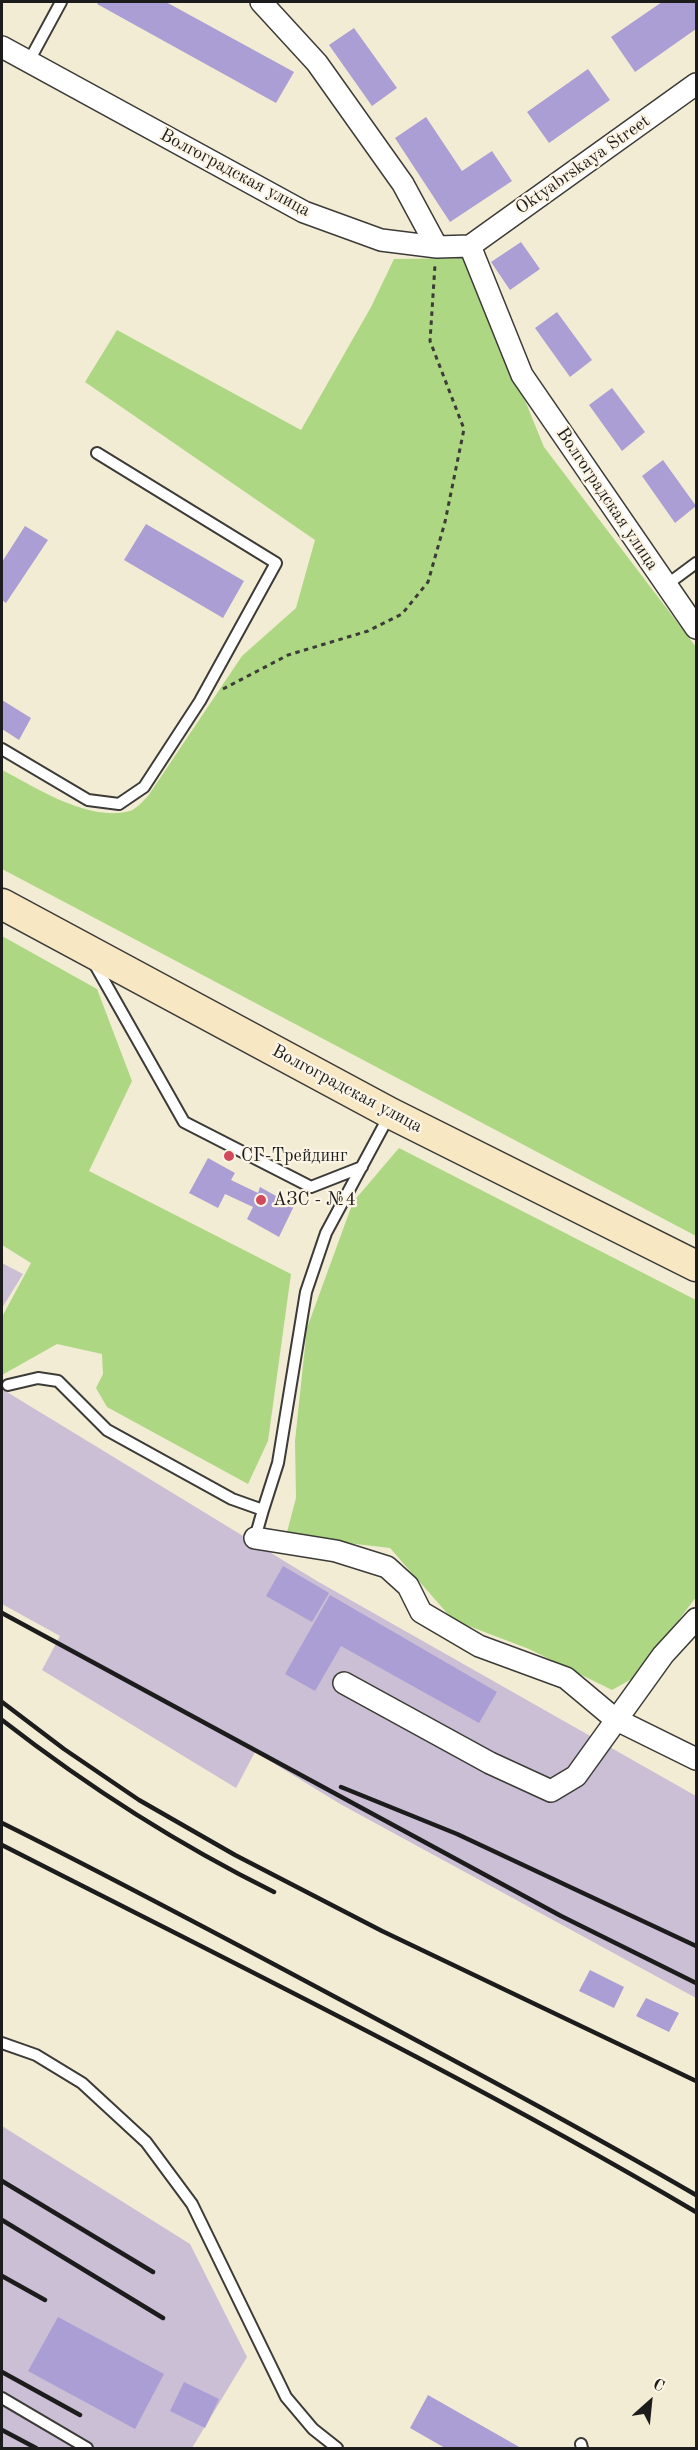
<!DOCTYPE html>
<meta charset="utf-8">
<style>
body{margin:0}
#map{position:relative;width:698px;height:2450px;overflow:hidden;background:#f3ecd4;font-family:"Old Standard TT",serif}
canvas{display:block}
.frame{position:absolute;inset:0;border:3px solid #1c1c1c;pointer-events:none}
.north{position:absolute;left:620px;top:2372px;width:60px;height:60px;-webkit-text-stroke:4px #fcf5e5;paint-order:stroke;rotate:27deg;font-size:16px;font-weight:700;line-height:24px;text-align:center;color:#1c1c1c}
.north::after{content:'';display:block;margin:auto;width:21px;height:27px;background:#1c1c1c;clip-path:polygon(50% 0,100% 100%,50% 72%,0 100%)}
</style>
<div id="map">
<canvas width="698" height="2450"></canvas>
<div class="frame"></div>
<div class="north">С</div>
</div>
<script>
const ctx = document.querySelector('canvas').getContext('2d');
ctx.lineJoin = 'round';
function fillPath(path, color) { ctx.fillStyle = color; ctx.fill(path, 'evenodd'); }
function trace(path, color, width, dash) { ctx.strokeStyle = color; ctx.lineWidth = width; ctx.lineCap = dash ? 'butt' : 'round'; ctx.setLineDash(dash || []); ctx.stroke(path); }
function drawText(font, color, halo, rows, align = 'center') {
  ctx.font = font + ' "Old Standard TT",serif'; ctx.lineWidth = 4.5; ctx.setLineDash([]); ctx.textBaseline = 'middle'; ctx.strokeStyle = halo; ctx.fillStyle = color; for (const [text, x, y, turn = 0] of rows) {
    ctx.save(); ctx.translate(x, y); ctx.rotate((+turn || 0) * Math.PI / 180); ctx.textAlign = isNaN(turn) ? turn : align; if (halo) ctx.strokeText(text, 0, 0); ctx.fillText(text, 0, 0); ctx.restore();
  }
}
const industrial = new Path2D(`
 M 2,1263 L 23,1274 L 2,1308 Z
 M 2,1389 L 317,1581 L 696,1796 L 696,1998 L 342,1805 L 255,1752 L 236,1788 L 42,1670 L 60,1636 L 2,1604 Z
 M 2,2126 L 190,2244 L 247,2357 L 192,2448 L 2,2448 Z`);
const green = new Path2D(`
 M 467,258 L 544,447 L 696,647 L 696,1236 L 2,869 L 2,770 C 37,788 88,822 130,811 C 136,809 143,801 148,796 L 242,656 L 296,608 L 315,540 L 85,382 L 117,330 L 301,430 L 371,307 L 394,259 Z
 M 2,936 L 97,989 L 132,1081 L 89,1171 L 291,1274 L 268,1441 L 248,1484 L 107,1407 L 96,1388 L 103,1374 L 102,1354 L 57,1344 L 2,1375 L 2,1317 L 31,1263 L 2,1245 Z
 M 399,1148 L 696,1300 L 696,1597 L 637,1676 L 612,1690 L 529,1649 L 453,1620 L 390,1548 L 330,1541 L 287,1532 L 296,1498 L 295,1441 L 307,1328 L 353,1202 Z`);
const building = new Path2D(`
 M 99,2 L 166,2 L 294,72 L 276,103 L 97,4 Z
 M 662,2 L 696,2 L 696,29 L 635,72 L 611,37 Z
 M 354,28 L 397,88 L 372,106 L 329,45 Z
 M 588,69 L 610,100 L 549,143 L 527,112 Z
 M 426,117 L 462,171 L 492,151 L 512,181 L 450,222 L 395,138 Z
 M 521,242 L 540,269 L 510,290 L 491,262 Z
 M 557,312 L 592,360 L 570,377 L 535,328 Z
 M 612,388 L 645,432 L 622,451 L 589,405 Z
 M 663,460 L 696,506 L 675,523 L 642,476 Z
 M 146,524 L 244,581 L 223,618 L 124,560 Z
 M 25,526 L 48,540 L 6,603 L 2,600 L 2,562 Z
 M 2,700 L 31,718 L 19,740 L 2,729 Z
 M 208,1158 L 235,1173 L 231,1180 L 258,1193 L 260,1187 L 294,1206 L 279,1237 L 247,1219 L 253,1207 L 225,1194 L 218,1208 L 189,1193 Z
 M 283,1566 L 329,1593 L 312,1622 L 266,1596 Z
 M 330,1595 L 497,1692 L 479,1723 L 341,1646 L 315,1691 L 285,1674 Z
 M 590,1970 L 624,1987 L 614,2008 L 579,1991 Z
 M 646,1998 L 679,2013 L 669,2032 L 636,2016 Z
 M 58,2317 L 164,2374 L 135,2429 L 28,2371 Z
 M 184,2382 L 219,2399 L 205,2428 L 170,2411 Z
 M 428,2395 L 521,2448 L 445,2448 L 410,2428 Z`);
const path = new Path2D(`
 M 223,689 L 288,655 L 368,631 L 402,614 L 428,582 L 445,522 L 464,429 L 430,341 L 435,265`);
const lane = new Path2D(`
 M 29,61 L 61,2
 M 665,586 L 696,563
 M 2,749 L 88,800 L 119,804 L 144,787 L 200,701 L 276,563 L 97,453
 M 94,963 L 184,1122 L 311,1187 L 362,1167
 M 8,1385 L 38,1378 L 58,1381 L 107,1430 L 232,1499 L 263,1510 L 255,1538
 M 263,1510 L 278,1463 L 306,1292 L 326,1233 L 390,1114
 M 2,2043 L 36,2055 L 82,2083 L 146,2142 L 192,2204 L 286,2397 L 313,2429 L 337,2448
 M 2,2398 L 87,2448
 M 581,2444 L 582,2448`);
const street = new Path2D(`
 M 261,2 L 317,63 L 403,184 L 437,247
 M 2,47 L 304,212 L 381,240 L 437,247 L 470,246 L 522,375 L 696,628
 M 470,246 L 696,84
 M 255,1538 L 336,1551 L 387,1567 L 408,1586 L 421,1612 L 479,1646 L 566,1678 L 615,1719 L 696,1759
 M 344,1683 L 490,1763 L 551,1791 L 576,1776 L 663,1655 L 696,1619`);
const secondary = new Path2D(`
 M 2,904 L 390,1113 L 696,1266`);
const rail = new Path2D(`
 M 2,1613 L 561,1916 L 696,1983
 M 2,1702 L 64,1749 L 139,1800 L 235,1855 L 382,1931 L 696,2081
 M 2,1720 C 87,1786 177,1844 274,1892
 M 341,1787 L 457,1834 L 696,1946
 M 2,1823 C 115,1879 227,1939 339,1999 C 459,2063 579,2127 696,2195
 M 2,1845 C 235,1964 471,2079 696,2212
 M 2,2181 L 153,2272
 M 2,2220 L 163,2318
 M 2,2276 L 45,2300
 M 2,2372 L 80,2415
 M 2,2430 L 36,2448`);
const markers = [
 [229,1156,6,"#d1495b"],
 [261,1200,6,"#d1495b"]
];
const streetNames = [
 ["Oktyabrskaya Street",583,165,-35],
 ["Волгоградская улица",235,173,28],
 ["Волгоградская улица",607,499,56],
 ["Волгоградская улица",347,1089,28]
];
const poiNames = [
 ["СГ-Трейдинг",241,1156],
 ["АЗС - №4",273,1200]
];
fillPath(industrial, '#cbbfd5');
fillPath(green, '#add783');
fillPath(building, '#ab9ed4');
trace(lane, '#3c3b38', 14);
trace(street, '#3c3b38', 24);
trace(secondary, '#3c3b38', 33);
trace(path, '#3c3b38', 3, [4.5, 4.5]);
trace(lane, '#fff', 10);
trace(street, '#fff', 21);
trace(secondary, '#f7e8c3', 30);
trace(rail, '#1c1c1c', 4.5);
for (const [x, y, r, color] of markers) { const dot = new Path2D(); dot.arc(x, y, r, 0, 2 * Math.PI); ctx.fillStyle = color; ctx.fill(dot); trace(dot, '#fcf5e5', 2); }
drawText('18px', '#1c1c1c', '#fcf5e5', streetNames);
drawText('18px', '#1c1c1c', '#fcf5e5', poiNames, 'left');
</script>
